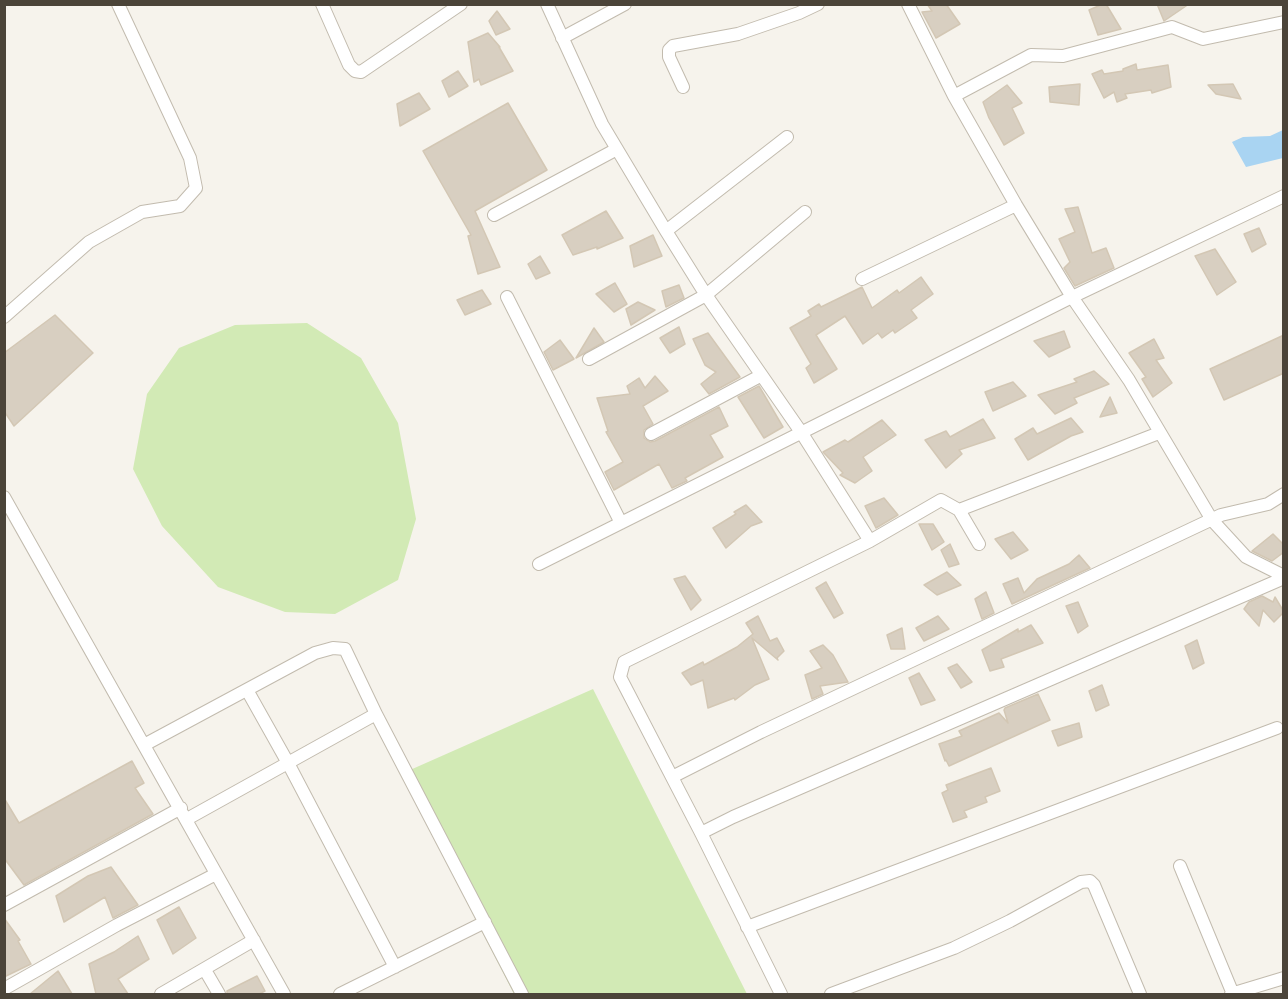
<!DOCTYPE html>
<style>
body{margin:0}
#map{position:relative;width:1288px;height:999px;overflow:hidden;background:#f6f3ec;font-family:"Golos Text",sans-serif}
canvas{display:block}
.frame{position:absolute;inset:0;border:6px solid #4b4439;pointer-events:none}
</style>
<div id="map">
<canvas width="1288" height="999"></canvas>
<div class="frame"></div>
</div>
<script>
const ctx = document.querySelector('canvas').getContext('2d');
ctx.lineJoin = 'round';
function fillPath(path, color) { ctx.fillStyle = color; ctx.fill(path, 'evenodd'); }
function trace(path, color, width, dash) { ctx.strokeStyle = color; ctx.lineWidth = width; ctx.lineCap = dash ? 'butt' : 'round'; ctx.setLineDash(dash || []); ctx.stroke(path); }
const green = new Path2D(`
 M 307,323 L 361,358 L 398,423 L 416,519 L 398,580 L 335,614 L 285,612 L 218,587 L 162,526 L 133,469 L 147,394 L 179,348 L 235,325 Z
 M 593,689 L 747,994 L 514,994 L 401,774 Z`);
const water = new Path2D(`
 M 1283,130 L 1283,158 L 1246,167 L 1232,142 L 1243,137 L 1270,136 Z`);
const building = new Path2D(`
 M 927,4 L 946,4 L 960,24 L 936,38 L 922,12 L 932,11 Z
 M 1103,4 L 1106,4 L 1121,29 L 1098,35 L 1089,10 Z
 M 1157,4 L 1189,4 L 1164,21 Z
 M 497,11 L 510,29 L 496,35 L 489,21 Z
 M 488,33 L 500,47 L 499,47 L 513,71 L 481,85 L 479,79 L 474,82 L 468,42 Z
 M 1136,64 L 1137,70 L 1168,65 L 1171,87 L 1152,93 L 1151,90 L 1125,94 L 1127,98 L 1117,102 L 1114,92 L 1104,98 L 1092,74 L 1102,70 L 1104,74 L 1123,71 L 1123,69 Z
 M 458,71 L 468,86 L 449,97 L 442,81 Z
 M 1080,84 L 1079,105 L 1050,102 L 1049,87 Z
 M 1233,84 L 1241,99 L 1216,94 L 1208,85 Z
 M 1007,85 L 1022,103 L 1012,108 L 1024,133 L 1004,145 L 989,118 L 983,102 Z
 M 419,93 L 430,109 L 400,126 L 397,104 Z
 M 508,103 L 547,170 L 475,211 L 500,267 L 478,274 L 468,236 L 471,235 L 423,151 Z
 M 1078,207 L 1092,253 L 1106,248 L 1114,268 L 1075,286 L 1064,268 L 1070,262 L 1059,239 L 1075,232 L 1065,209 Z
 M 606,211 L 623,238 L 597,249 L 597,247 L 573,255 L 562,235 Z
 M 1259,228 L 1266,244 L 1252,252 L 1244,234 Z
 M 653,235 L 662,256 L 634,267 L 630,246 Z
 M 1215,249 L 1236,282 L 1217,295 L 1195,256 Z
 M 540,256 L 550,273 L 536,279 L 528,264 Z
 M 921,277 L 933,294 L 911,310 L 917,318 L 895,333 L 893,330 L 882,338 L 878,333 L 863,344 L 845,316 L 816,335 L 837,369 L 814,383 L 806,368 L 811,364 L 790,328 L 811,316 L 808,311 L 819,304 L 821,307 L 862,287 L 872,308 L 897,290 L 899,293 Z
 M 615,283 L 627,304 L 614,312 L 596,294 Z
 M 679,285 L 684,298 L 666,307 L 662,291 Z
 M 482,290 L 491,304 L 465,315 L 457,300 Z
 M 638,302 L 655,310 L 631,325 L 626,309 Z
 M 55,315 L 93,353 L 14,426 L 4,411 L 4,353 Z
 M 679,327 L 685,344 L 670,353 L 660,338 Z
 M 594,328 L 604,342 L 576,358 Z
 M 1064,331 L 1070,347 L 1049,357 L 1034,341 Z
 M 708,333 L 740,377 L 709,394 L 701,384 L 716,372 L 705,365 L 693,339 Z
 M 1284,335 L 1284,373 L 1224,400 L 1210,369 Z
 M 1154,339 L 1164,358 L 1156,360 L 1172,383 L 1153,397 L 1142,379 L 1146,377 L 1129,353 Z
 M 560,340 L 574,359 L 553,370 L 544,352 Z
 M 1094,371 L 1109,384 L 1074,398 L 1077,403 L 1055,414 L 1038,395 L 1077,382 L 1074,379 Z
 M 655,376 L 668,391 L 643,406 L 653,424 L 644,430 L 644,438 L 650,442 L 655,441 L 719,407 L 728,426 L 710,435 L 723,457 L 685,478 L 687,481 L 672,488 L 659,464 L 614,490 L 605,472 L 623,462 L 606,432 L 608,431 L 597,398 L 630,394 L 627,386 L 639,378 L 645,388 Z
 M 1013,382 L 1026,396 L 993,411 L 985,392 Z
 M 759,386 L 783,427 L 764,438 L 738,397 Z
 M 1110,397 L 1117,413 L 1100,417 Z
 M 1071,418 L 1083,432 L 1071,436 L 1028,460 L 1015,439 L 1033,428 L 1037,434 Z
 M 983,419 L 995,438 L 959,450 L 962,454 L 946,468 L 925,440 L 946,431 L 950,437 Z
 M 882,420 L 896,435 L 863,457 L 872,471 L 855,483 L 840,475 L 843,473 L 823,452 L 845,440 L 848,442 Z
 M 884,498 L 898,515 L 876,528 L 865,506 Z
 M 746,505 L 762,522 L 751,526 L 726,548 L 713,528 L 736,514 L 734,512 Z
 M 919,524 L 933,524 L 944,542 L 932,550 Z
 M 1013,532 L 1028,550 L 1011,559 L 995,539 Z
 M 1273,534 L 1284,545 L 1284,552 L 1272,561 L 1252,551 Z
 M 950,544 L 959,564 L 949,567 L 941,550 Z
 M 1079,555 L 1090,568 L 1012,604 L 1003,584 L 1018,578 L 1024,593 L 1037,579 L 1069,564 Z
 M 947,572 L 961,585 L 937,595 L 924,585 Z
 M 685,576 L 701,600 L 691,610 L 674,579 Z
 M 826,582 L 843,613 L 834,618 L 816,588 Z
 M 986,592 L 994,613 L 982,619 L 975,599 Z
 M 1262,596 L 1273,602 L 1275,597 L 1284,612 L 1274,622 L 1263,610 L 1259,626 L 1244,609 L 1249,602 Z
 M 1078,602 L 1088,626 L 1078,633 L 1066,606 Z
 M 758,616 L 770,641 L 777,638 L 784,651 L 777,658 L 778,660 L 752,638 L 769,679 L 755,685 L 735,700 L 734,698 L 708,708 L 703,680 L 691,685 L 682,673 L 703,662 L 704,665 L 737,647 L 753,634 L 746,623 Z
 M 938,616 L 949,629 L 924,641 L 916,628 Z
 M 1031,625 L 1043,643 L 1001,659 L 1004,667 L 990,671 L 982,650 L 1018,629 L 1018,632 Z
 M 902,628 L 905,649 L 891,649 L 887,635 Z
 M 1197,640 L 1204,663 L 1193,669 L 1185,646 Z
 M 823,645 L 833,655 L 848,682 L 820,686 L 823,694 L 812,699 L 805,675 L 822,668 L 810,651 Z
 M 957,664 L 972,682 L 961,688 L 948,668 Z
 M 919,673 L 935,700 L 921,705 L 909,678 Z
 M 1102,685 L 1109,705 L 1096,711 L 1089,691 Z
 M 1038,694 L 1050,720 L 949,766 L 946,760 L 945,761 L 939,744 L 962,736 L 959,731 L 999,713 L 1008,723 L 1004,710 L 1005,708 Z
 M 1079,723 L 1082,737 L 1058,746 L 1052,731 Z
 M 132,761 L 144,783 L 135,788 L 153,814 L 24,885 L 4,858 L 4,798 L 19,823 Z
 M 991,768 L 1000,791 L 985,797 L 987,802 L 964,811 L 967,817 L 953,822 L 942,793 L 948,790 L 946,785 Z
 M 111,867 L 138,905 L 113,918 L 105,897 L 64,922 L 56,896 L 88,876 Z
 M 179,907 L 196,938 L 173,954 L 157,920 Z
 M 4,918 L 20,940 L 18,941 L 31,964 L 4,977 Z
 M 138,936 L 149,959 L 118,979 L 128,994 L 96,994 L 89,964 L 114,952 Z
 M 58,971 L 72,994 L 30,994 Z
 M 257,976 L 265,991 L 259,994 L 227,994 L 227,991 Z`);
const minor = new Path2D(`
 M 322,4 L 349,65 L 355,71 L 361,72 L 461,4
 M 547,4 L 602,124 L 666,231 L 706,295 L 801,432 L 870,541
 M 908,4 L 954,96 L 1016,205 L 1072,297 L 1129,380 L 1212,520 L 1246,557 L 1284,576
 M 562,38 L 625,4
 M 683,87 L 669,57 L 669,50 L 673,46 L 738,34 L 799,13 L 818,4
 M 954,96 L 1031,55 L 1063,56 L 1172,27 L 1203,39 L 1284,22
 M 494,215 L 617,149
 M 666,231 L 787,137
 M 862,279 L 1016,205
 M 507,297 L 621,523
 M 4,317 L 89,242 L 142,212 L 180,206 L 196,188 L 190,158 L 118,4
 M 589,359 L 706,295 L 805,212
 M 651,434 L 760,376
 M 4,497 L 284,994
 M 959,510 L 979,544
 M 539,564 L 1072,297 L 1284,196
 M 247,690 L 288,763 L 395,967
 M 144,745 L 315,653 L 333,648 L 345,649 L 376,714 L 522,994
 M 672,777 L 761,732 L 1221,515 L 1268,504 L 1284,494
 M 187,819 L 376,714
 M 701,833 L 733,817 L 1284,578
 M 1180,866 L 1233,994
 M 4,905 L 181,808
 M 747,927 L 1277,728
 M 205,970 L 219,994
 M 4,989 L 117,925 L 216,874
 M 161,994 L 254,940
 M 340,994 L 485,922
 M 781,994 L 701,833 L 620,677 L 624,662 L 870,541 L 941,500 L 959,510 L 1159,433
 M 831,994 L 954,948 L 1010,921 L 1081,882 L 1090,881 L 1094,885 L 1140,994
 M 1231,994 L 1284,978`);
fillPath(green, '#d2eab5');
fillPath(water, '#a9d4f2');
fillPath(building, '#d8cfc1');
trace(building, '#d3c7b4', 1.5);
trace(minor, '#c2bbae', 14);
trace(minor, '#fff', 12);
</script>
